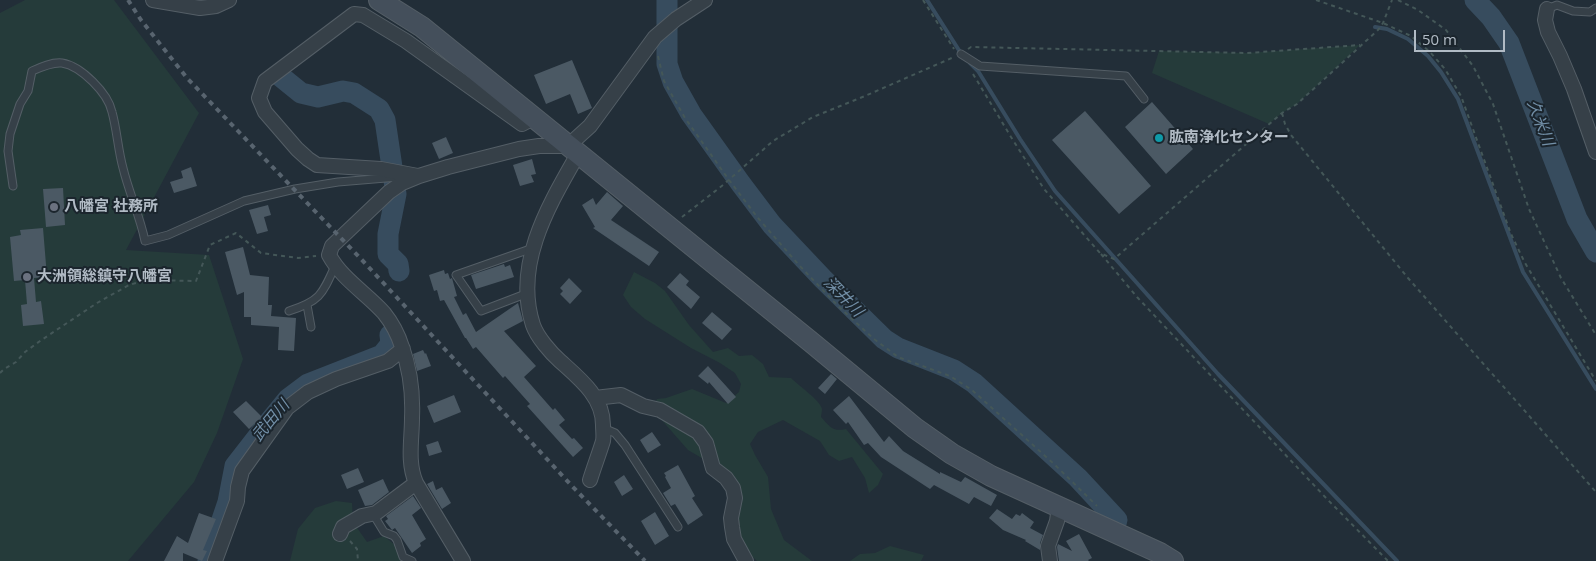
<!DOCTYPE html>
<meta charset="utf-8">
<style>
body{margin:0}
#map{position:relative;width:1596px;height:561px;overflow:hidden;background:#222e38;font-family:"Open Sans",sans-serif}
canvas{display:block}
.scale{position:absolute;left:1414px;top:30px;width:91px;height:22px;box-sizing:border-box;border:2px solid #b1bbc5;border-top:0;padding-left:6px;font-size:15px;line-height:18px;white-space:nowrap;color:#b1bbc5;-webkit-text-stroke:4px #1b252d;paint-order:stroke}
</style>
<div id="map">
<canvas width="1596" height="561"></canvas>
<div class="scale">50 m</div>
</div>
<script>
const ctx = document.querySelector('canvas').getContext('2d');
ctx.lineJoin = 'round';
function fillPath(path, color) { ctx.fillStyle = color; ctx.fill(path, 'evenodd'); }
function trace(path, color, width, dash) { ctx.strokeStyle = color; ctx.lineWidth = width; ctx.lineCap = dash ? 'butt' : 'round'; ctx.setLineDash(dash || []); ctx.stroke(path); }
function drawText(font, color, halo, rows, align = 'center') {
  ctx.font = font + ' "Open Sans","Noto Sans JP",sans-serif'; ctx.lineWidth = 4; ctx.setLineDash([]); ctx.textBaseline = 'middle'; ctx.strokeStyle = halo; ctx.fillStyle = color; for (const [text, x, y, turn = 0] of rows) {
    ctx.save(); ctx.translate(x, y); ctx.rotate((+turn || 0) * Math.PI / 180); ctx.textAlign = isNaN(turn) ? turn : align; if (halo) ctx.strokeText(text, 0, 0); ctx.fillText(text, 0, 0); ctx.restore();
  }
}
const green = new Path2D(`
 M 25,0 L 114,0 L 199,113 L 126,250 L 209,255 L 243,359 L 217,433 L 194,482 L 128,561 L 0,561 L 0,13 Z
 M 1360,45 L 1297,104 L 1282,113 L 1269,124 L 1152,73 L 1159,51 L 1247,53 Z
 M 634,272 L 655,283 L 665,291 L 689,325 L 713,352 L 728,348 L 739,356 L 752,355 L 763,364 L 769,377 L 791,378 C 798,385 821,401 822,409 C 822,412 821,415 821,417 C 830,427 833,432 846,429 L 883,474 L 878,485 L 869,493 L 865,478 L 852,457 L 839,461 L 829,455 L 820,441 L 783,420 L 758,432 L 750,444 L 755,455 L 768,477 L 771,509 L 784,540 L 812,561 L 757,561 C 733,537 737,531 740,500 L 712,464 L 688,450 L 652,409 L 657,399 L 666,398 L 692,389 L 726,403 L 739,392 L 741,384 L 735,373 L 720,363 L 691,348 L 645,319 L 631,307 L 623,295 Z
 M 336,501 L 352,503 L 353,522 L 367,542 L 384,536 L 395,545 L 401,561 L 290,561 L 298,529 L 315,508 Z
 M 890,546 L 924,555 L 921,561 L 850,561 L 860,554 L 875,553 Z`);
const stream = new Path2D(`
 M 927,0 L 962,55
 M 1375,27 L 1387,29 L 1408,39 L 1428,56 L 1441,72 L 1458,99 L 1523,272 L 1596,389
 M 970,63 L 978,71 L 1020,139 L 1055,191 L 1218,374 L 1397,561`);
const river = new Path2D(`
 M 667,0 L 667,64 L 673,82 L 691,114 L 741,184 L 772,225 L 823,279 L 884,339 L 898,348 L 954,370 L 974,383 L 1078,478 L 1117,520
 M 1475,0 L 1491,17 L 1509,43 L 1577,219 L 1596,252
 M 280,76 L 301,93 L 318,97 L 343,91 L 354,93 L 379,109 L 385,120 L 396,194 L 388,234 L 388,254 L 398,264 L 399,271
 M 208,561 L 228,502 L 235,466 L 270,421 L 288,399 L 308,384 L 382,355 L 391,344 L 390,335`);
const building = new Path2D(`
 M 572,60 L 592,108 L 578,114 L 570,94 L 546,104 L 534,75 Z
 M 1152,102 L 1193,149 L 1166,174 L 1125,127 Z
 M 1085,111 L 1151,186 L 1119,214 L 1052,140 Z
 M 446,137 L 453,153 L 439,159 L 432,143 Z
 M 532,159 L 536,174 L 531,175 L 534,182 L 520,186 L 513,165 Z
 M 191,167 L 197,186 L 174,193 L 170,182 L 183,178 L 181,171 Z
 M 63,188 L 65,225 L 46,227 L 43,189 Z
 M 607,192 L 623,206 L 611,220 L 659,252 L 649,266 L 593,228 L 595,227 L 582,205 L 593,198 L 596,205 Z
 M 268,205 L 271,215 L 264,217 L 268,231 L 257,234 L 249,210 Z
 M 43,228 L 47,277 L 34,278 L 36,302 L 41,301 L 44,324 L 23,326 L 21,305 L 27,304 L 25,280 L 14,281 L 10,237 L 21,235 L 20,230 Z
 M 243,247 L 250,275 L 269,277 L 268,305 L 272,305 L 271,316 L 296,318 L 294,351 L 278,350 L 279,327 L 251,325 L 251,317 L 244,317 L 244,292 L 237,295 L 225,252 Z
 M 504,264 L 505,267 L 510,265 L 514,277 L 476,289 L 471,275 Z
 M 444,270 L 445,274 L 448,273 L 450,279 L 452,278 L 457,296 L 454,297 L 463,315 L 466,313 L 476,332 L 518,303 L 523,321 L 504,331 L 536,366 L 524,377 L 553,410 L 555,408 L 565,420 L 559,425 L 572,439 L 574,438 L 583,448 L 573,457 L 527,406 L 530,404 L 505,376 L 503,378 L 476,347 L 473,349 L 466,338 L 465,338 L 444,300 L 440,301 L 437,290 L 434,291 L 429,275 Z
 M 680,273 L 689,281 L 686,285 L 700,297 L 691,309 L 667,287 Z
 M 569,278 L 582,291 L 570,304 L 560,294 L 563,291 L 560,288 Z
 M 712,312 L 732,329 L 722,340 L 702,323 Z
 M 423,350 L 425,354 L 426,353 L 431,366 L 417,371 L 413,354 Z
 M 708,366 L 736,397 L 728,404 L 709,382 L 708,384 L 698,376 Z
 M 831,374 L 837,379 L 825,394 L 818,388 Z
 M 454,395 L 461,412 L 434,423 L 427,406 Z
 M 849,396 L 884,442 L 889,436 L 903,451 L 940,474 L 940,472 L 961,482 L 965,477 L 997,495 L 991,506 L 974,497 L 969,504 L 934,485 L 930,489 L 881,457 L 868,443 L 864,445 L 848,422 L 846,424 L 833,410 Z
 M 246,401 L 262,417 L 249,429 L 233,412 Z
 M 652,432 L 661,445 L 648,453 L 640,440 Z
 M 438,441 L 442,452 L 429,456 L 426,445 Z
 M 678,465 L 695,496 L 692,498 L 703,515 L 688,525 L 675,504 L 671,506 L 663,493 L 671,488 L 665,477 L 666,476 L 664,473 Z
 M 358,468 L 364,482 L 347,489 L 341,475 Z
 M 624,475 L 633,489 L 622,496 L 614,482 Z
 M 383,479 L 389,492 L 372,505 L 365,506 L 358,490 Z
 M 433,481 L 436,490 L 442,487 L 451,503 L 442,509 L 427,484 Z
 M 413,496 L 421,508 L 412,515 L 426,539 L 420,543 L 421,546 L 412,553 L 395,528 L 392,530 L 385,521 L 388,519 L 386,516 Z
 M 997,509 L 1012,519 L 1016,514 L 1020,516 L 1022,513 L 1034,522 L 1030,528 L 1043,535 L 1040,543 L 1040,550 L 1025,541 L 1026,540 L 1003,530 L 989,518 Z
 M 655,512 L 669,536 L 655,545 L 641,521 Z
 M 199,513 L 216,519 L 203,550 L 207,551 L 202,561 L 183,553 L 183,561 L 164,561 L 177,536 L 188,543 Z
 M 1079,534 L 1092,558 L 1088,560 L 1089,561 L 1059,561 L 1057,547 L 1058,544 L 1072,551 L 1066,541 Z`);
const path = new Path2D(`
 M 923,0 L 954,49
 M 1316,0 L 1383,23 L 1411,36 L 1430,52 L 1445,69 L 1461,96 L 1511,234 L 1525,263 L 1596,381
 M 1398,0 L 1418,10 L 1446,30 L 1473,66 L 1493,104 L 1529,209 L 1561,278 L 1596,335
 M 968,49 L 971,47 L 1247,53 L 1360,45
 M 658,56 L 664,81 L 685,118 L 729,180 L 758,218 L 798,264 L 838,306 L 874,339 L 898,357 L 950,376 L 972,390 L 1054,464 L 1097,506
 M 973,74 L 1011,137 L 1044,189 L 1100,253 L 1114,259 L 1282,113 L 1297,104 L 1378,30 L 1383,23 L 1392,0
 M 1282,113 L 1285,124 L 1291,135 L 1408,278 L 1596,492
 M 682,217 L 723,185 L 773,141 L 813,117 L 865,96 L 954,57
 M 1101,254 L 1137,297 L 1327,499 L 1388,561
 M 0,373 L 4,369 L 16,362 L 25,352 L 40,341 L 97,303 L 129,285 L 147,280 L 196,281 L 210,245 L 236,233 L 261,253 L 298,258 L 316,256
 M 350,541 L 357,549 L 358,561`);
const lane = new Path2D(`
 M 1547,9 L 1557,5 L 1573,11 L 1590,12 L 1596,8
 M 961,54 L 980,66 L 1126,76 L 1144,99
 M 13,186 L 8,151 L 10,134 L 20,104 L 28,91 L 32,71 C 41,67 52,62 62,63 C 81,66 108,93 112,112 C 117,130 118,150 123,168 C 129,193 140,216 145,241 L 168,235 L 244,201 L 295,189 L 338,182 L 398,177
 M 528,293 L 481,311 L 456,275 L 533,248
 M 307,305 L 311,327
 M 289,311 C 320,301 322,295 335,266
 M 603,428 L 615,433 L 625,445 L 678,527
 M 373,514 L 384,532 L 394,536 L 397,540 L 403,557 L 412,561`);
const street = new Path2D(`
 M 153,0 L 200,8 L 216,6 L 229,0
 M 1547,9 L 1545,20 L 1548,32 L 1560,56 L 1574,89 L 1596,152
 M 578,154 C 549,205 513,264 533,325 C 537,337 551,353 560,361 C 580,379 603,397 603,425 C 603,430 604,436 603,441 C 599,454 594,467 590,480
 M 418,176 L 381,169 L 317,165 L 308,159 L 297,149 L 265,112 L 259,98 L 265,81 L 354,14 L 363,15 L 406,41 L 522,124 L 535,117
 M 595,398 L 621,395 L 643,406 L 660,410 L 698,432 L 706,443 L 713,468 L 726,478 L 733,488 L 735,498 L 731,518 L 732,527 L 734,539 L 746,561
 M 340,534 L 343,527 L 362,516 L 376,513 L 416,483
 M 215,561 L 237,501 L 238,487 L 242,471 L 287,408 L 308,392 L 336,379 L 388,361 L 403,349
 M 463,561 L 416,483 C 407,462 412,440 412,418 C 413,395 410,369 402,347 C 398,334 392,323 384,313 C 366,293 342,279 329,255 L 332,246 L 389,192 L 402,183 L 419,176 L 448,167 L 519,149 L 539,146 L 568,146 L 590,126 L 655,37 L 676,19 L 705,0
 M 1050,561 L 1048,546 L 1057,521 L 1059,507`);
const secondary = new Path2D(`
 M 379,0 L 422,27 L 811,342 L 915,428 L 952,454 L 991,476 L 1160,553 L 1173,561`);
const rail = new Path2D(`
 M 128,0 L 141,20 L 187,78 L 362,260 L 571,485 L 645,561`);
const markers = [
 [1159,138,5,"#0f9aa8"],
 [54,207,5,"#6b7280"],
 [27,277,5,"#6b7280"]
];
const poiNames = [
 ["肱南浄化センター",1169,138],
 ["八幡宮 社務所",64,207],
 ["大洲領総鎮守八幡宮",37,277]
];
const waterNames = [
 ["久米川",1540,123,69],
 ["深井川",843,297,46],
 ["武田川",271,421,-50]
];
fillPath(green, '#253b3a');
trace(stream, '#374c5e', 4);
trace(river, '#374c5e', 21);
fillPath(building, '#4b5964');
trace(lane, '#545e66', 9);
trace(street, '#545e66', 16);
trace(secondary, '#545e66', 22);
trace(path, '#445758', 2, [4, 4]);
trace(lane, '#364048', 7);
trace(street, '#364048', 14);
trace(secondary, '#444f5b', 20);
trace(rail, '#58646f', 4, [5, 5]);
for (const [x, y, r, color] of markers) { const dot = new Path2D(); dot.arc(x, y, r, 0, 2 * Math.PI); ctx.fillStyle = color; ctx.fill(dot); trace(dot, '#1b252d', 2); }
drawText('bold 15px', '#b1bbc5', '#1b252d', poiNames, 'left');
drawText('italic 16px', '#728fa7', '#1b252d', waterNames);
</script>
